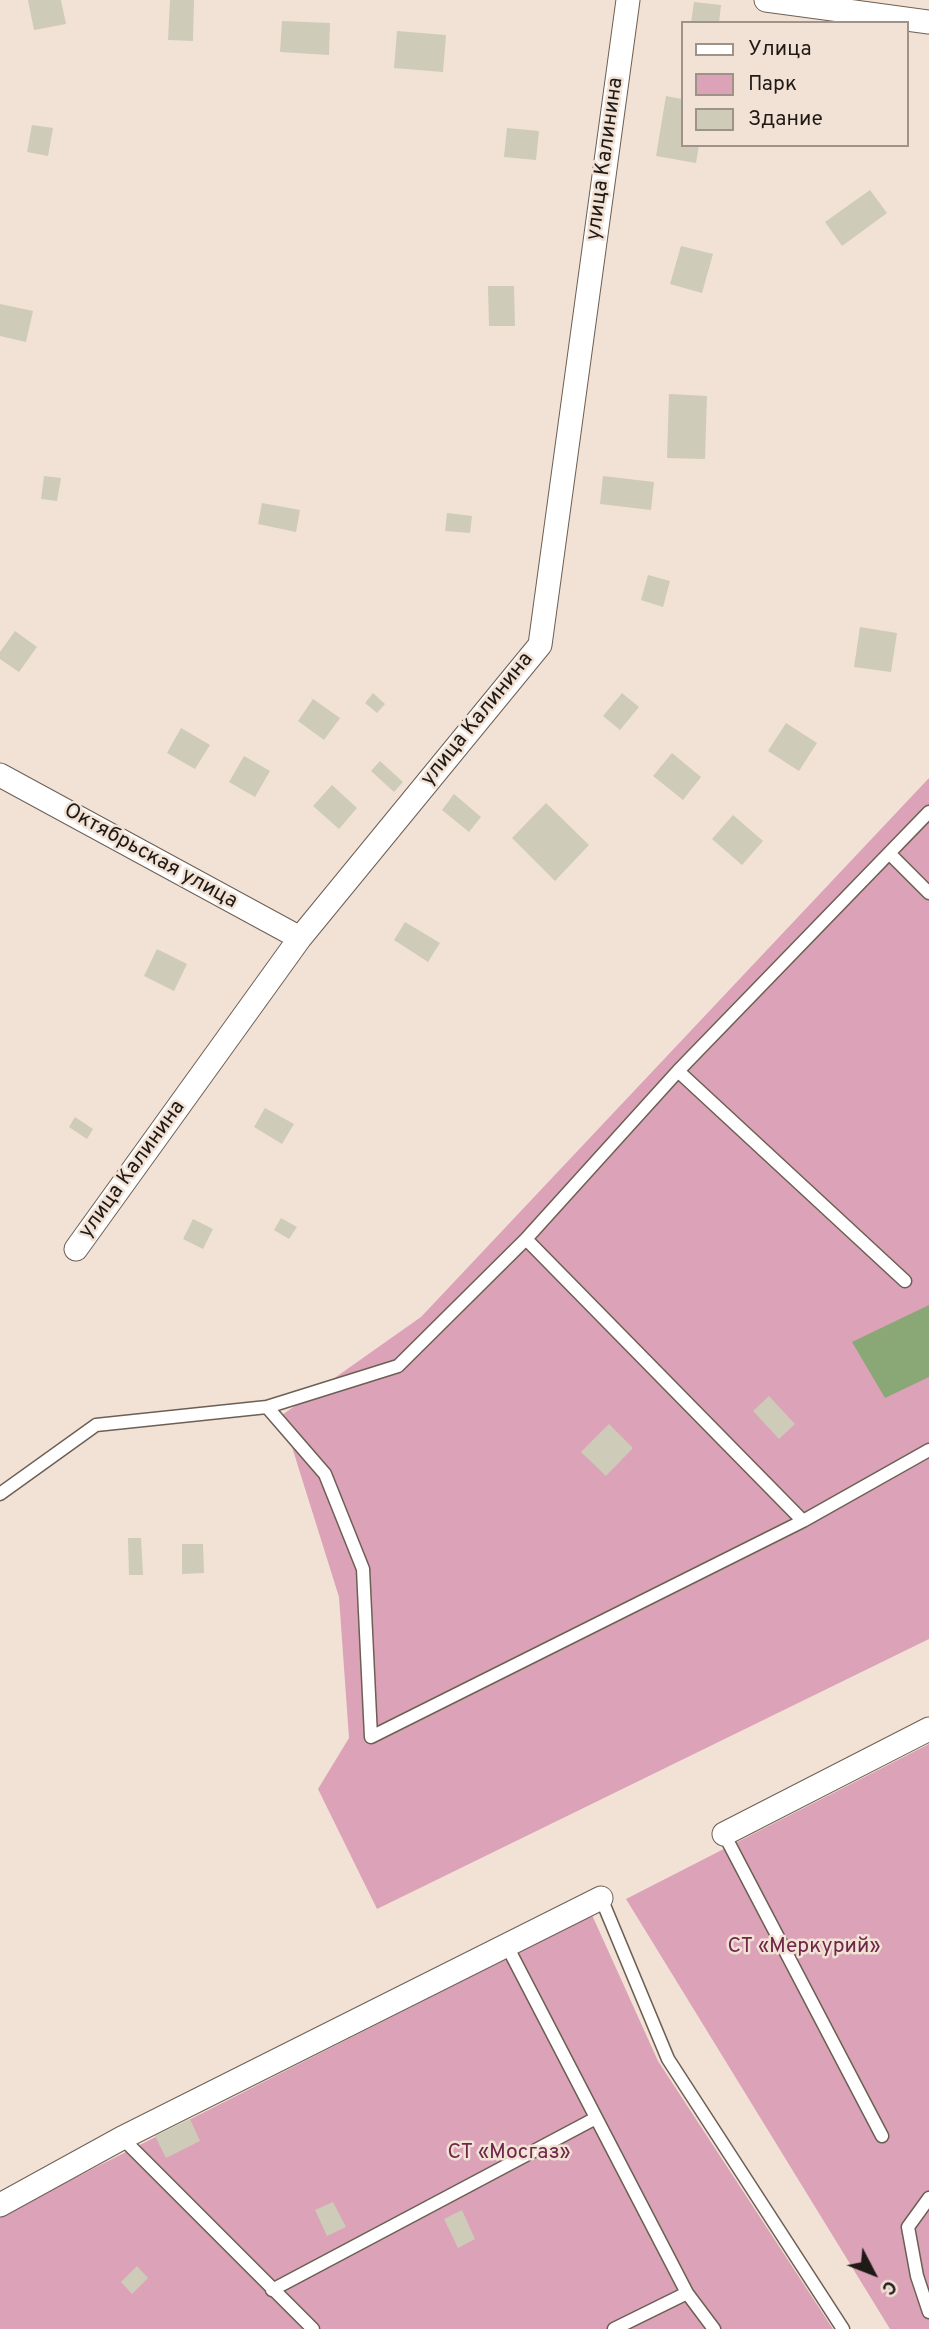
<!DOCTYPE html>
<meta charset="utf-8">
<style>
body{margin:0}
#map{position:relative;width:929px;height:2329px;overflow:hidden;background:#f2e2d5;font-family:Overpass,sans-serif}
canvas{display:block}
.legend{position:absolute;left:681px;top:21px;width:228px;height:126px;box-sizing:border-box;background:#f2e2d5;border:2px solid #9e9289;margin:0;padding:9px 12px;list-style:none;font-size:21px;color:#201a16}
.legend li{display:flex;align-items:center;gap:14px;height:35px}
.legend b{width:35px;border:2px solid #9e9289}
.north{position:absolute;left:838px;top:2238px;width:70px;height:70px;-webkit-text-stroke:5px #f2e2d5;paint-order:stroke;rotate:132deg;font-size:19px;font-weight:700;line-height:28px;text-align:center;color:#201a16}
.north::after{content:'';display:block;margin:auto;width:24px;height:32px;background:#201a16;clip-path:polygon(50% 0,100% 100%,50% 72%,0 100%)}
</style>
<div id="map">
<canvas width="929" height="2329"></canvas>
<ul class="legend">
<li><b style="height:9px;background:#fff"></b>Улица</li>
<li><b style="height:19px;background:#dba2b8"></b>Парк</li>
<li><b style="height:19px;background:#cecbb9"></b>Здание</li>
</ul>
<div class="north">С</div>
</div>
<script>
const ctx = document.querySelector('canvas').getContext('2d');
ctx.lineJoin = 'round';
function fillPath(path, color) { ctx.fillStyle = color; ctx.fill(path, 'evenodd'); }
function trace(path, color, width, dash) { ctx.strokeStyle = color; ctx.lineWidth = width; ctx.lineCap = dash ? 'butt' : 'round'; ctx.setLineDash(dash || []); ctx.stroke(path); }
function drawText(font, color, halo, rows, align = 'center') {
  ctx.font = font + ' Overpass,sans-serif'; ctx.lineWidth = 5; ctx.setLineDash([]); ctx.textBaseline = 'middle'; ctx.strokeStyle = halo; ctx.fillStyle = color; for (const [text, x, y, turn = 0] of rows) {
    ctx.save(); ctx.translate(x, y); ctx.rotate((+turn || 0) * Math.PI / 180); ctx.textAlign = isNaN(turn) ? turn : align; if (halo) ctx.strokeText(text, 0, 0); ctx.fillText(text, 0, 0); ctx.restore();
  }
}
const green = new Path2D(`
 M 929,778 L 929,1639 L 377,1909 L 318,1789 L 349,1738 L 339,1597 L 282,1415 L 421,1317 Z
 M 929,1744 L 929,2329 L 890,2329 L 626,1899 Z
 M 592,1915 L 658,2061 L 833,2329 L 0,2329 L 0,2216 Z`);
const water = new Path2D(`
 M 929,1305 L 929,1377 L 885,1398 L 852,1342 Z`);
const building = new Path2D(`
 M 28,0 L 61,0 L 66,24 L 34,30 Z
 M 170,0 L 194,0 L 193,41 L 168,40 Z
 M 694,2 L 721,5 L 719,23 L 691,23 Z
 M 282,21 L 330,23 L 329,55 L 280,52 Z
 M 397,31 L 446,35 L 443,72 L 394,68 Z
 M 666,96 L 682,99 L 682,145 L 699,145 L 696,163 L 656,156 Z
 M 32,125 L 53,128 L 48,156 L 27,152 Z
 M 507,128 L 539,131 L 536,160 L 504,157 Z
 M 870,190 L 887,213 L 842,246 L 825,222 Z
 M 681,246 L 713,254 L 702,293 L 670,284 Z
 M 488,286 L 514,286 L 515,326 L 489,326 Z
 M 0,304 L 33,311 L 26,342 L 0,336 Z
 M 669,394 L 707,396 L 705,459 L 667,458 Z
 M 44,476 L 61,478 L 57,501 L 41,499 Z
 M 603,476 L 654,482 L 651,510 L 600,504 Z
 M 262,503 L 300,510 L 296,532 L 258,524 Z
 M 447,513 L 472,516 L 470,533 L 445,531 Z
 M 648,575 L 670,581 L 663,607 L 641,600 Z
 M 860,627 L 897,633 L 891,672 L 854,667 Z
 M 15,631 L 37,647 L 19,672 L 0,659 L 0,652 Z
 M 373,693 L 385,704 L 377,713 L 365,703 Z
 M 622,693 L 639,707 L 620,730 L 603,716 Z
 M 313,699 L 340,718 L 324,740 L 298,721 Z
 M 786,723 L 817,743 L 799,771 L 768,751 Z
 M 181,728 L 210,745 L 195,769 L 167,753 Z
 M 672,753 L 701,777 L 683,800 L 653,776 Z
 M 244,756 L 270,771 L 255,797 L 229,782 Z
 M 380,761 L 403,782 L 394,792 L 371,771 Z
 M 332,785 L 357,808 L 339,829 L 313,806 Z
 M 454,794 L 481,817 L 469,832 L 442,810 Z
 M 546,803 L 589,845 L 555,881 L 512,838 Z
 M 733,815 L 763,841 L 742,865 L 712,839 Z
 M 405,922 L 440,943 L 428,962 L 394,940 Z
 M 157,949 L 187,964 L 174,991 L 144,976 Z
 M 265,1108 L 294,1124 L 282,1144 L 254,1127 Z
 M 75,1117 L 93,1129 L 87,1139 L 69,1127 Z
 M 281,1218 L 297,1227 L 289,1239 L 274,1230 Z
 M 193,1219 L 213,1229 L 203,1249 L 183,1239 Z
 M 769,1396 L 795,1424 L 779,1439 L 753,1411 Z
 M 609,1424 L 633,1448 L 606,1476 L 581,1452 Z
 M 128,1538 L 141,1538 L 143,1575 L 129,1575 Z
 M 182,1544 L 203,1544 L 204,1573 L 182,1574 Z
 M 190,2119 L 200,2141 L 166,2158 L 155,2136 Z
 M 333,2202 L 346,2227 L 327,2236 L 315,2210 Z
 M 462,2210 L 475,2239 L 458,2248 L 444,2219 Z
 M 137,2266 L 148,2278 L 132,2294 L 121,2282 Z`);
const lane = new Path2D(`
 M 890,854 L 929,893
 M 678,1071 L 905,1281
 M 526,1239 L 803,1521
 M 267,1407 L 398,1366 L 526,1239 L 678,1071 L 929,812
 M 0,1494 L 96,1425 L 267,1407 L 325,1474 L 363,1569 L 371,1737 L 803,1521 L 929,1450
 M 724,1834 L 882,2136
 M 601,1898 L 668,2059 L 843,2329
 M 507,1946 L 687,2293 L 714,2329
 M 122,2138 L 313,2329
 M 929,2198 L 908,2227 L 917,2276 L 929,2312
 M 272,2290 L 596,2118
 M 614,2329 L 687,2293`);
const street = new Path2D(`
 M 766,0 L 929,22
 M 0,775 L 300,938
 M 76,1249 L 300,938 L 540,645 L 628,0
 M 724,1834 L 929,1729
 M 0,2205 L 122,2138 L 601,1898`);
const streetNames = [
 ["улица Калинина",606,159,-82],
 ["улица Калинина",478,720,-51],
 ["Октябрьская улица",150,857,29],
 ["улица Калинина",133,1170,-54]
];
const parkNames = [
 ["СТ «Меркурий»",804,1948],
 ["СТ «Мосгаз»",509,2154]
];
fillPath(green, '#dba2b8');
fillPath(water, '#8aa776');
fillPath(building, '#cecbb9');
trace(lane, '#6d5f54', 15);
trace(street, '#6d5f54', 25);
trace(lane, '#fff', 12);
trace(street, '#fff', 23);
drawText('21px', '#201a16', '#f2e2d5', streetNames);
drawText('21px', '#6e2749', '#f2e2d5', parkNames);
</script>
